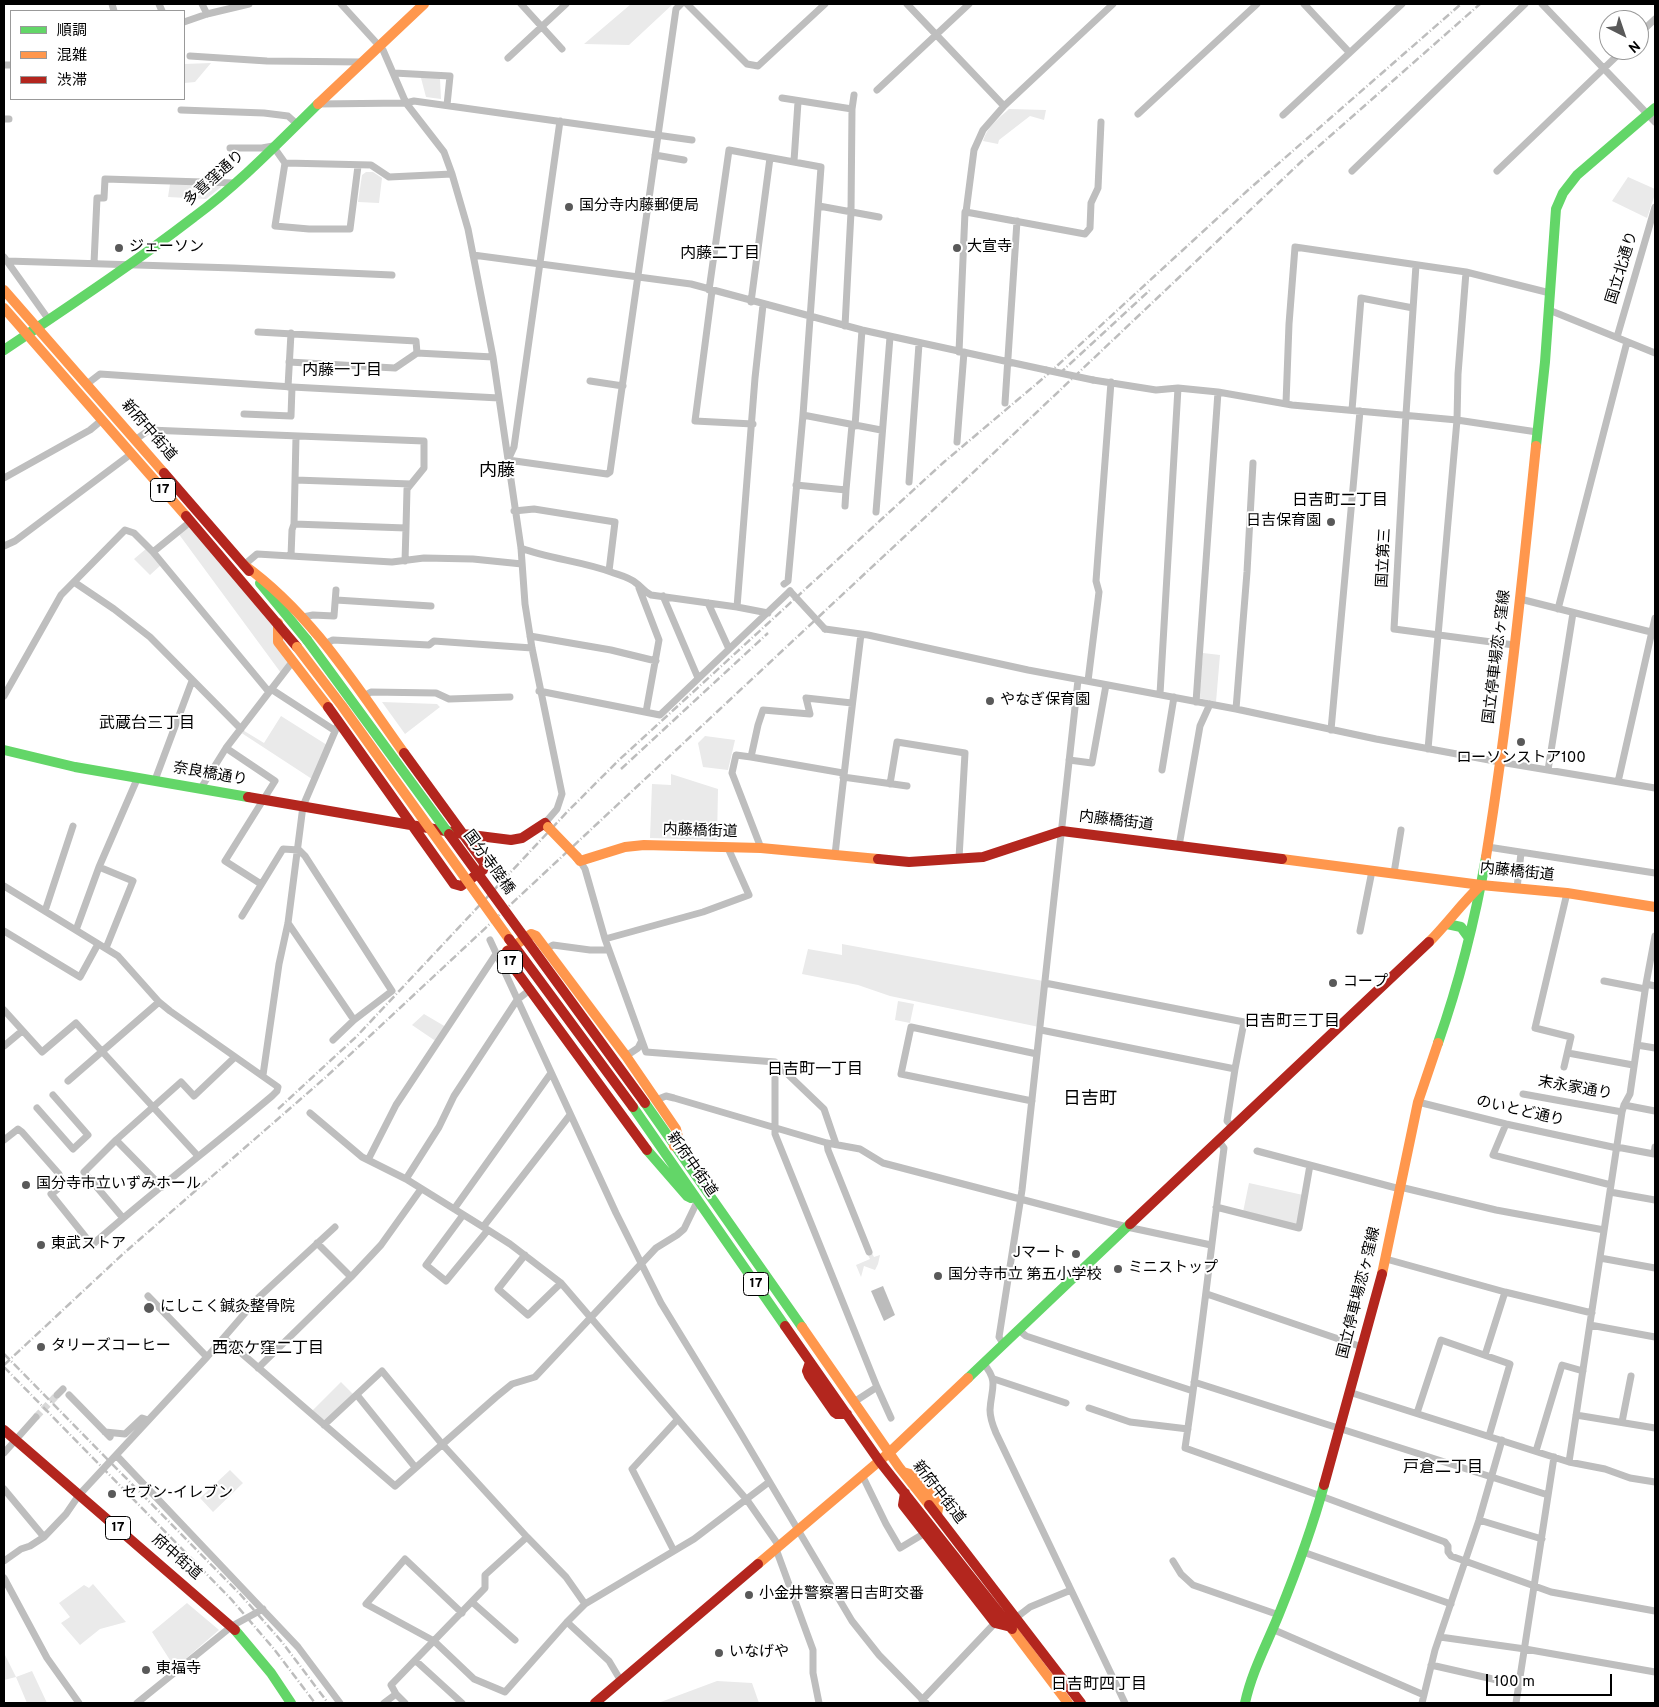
<!DOCTYPE html>
<meta charset="utf-8">
<style>
body{margin:0}
#map{position:relative;width:1659px;height:1707px;overflow:hidden;background:#fff;font-family:Overpass,"Noto Sans JP",sans-serif}
canvas{display:block}
.frame{position:absolute;inset:0;border:5px solid #000;pointer-events:none}
.legend{position:absolute;left:10px;top:10px;width:175px;height:90px;box-sizing:border-box;background:#fff;border:1px solid #999;margin:0;padding:6px 9px;list-style:none;font-size:15px;color:#000}
.legend li{display:flex;align-items:center;gap:10px;height:25px}
.legend b{width:25px;border:1px solid #999}
.north{position:absolute;left:1599px;top:10px;width:50px;height:50px;box-sizing:border-box;background:#fff;border:1px solid #999;border-radius:50%;rotate:139deg;font-size:14px;font-weight:700;line-height:20px;text-align:center;color:#000}
.north::after{content:'';display:block;margin:auto;width:18px;height:22px;background:#595959;clip-path:polygon(50% 0,100% 100%,50% 72%,0 100%)}
.scale{position:absolute;left:1486px;top:1674px;width:126px;height:22px;box-sizing:border-box;border:2px solid #000;border-top:0;padding-left:6px;font-size:15px;line-height:18px;white-space:nowrap;color:#000;-webkit-text-stroke:4px #fff;paint-order:stroke}
</style>
<div id="map">
<canvas width="1659" height="1707"></canvas>
<div class="frame"></div>
<ul class="legend">
<li><b style="height:6px;background:#63d668"></b>順調</li>
<li><b style="height:6px;background:#ff974d"></b>混雑</li>
<li><b style="height:6px;background:#b3261e"></b>渋滞</li>
</ul>
<div class="north">N</div>
<div class="scale">100 m</div>
</div>
<script>
const ctx = document.querySelector('canvas').getContext('2d');
ctx.lineJoin = 'round';
function fillPath(path, color) { ctx.fillStyle = color; ctx.fill(path, 'evenodd'); }
function trace(path, color, width, dash) { ctx.strokeStyle = color; ctx.lineWidth = width; ctx.lineCap = dash ? 'butt' : 'round'; ctx.setLineDash(dash || []); ctx.stroke(path); }
function drawText(font, color, halo, rows, align = 'center') {
  ctx.font = font + ' Overpass,"Noto Sans JP",sans-serif'; ctx.lineWidth = 4; ctx.setLineDash([]); ctx.textBaseline = 'middle'; ctx.strokeStyle = halo; ctx.fillStyle = color; for (const [text, x, y, turn = 0] of rows) {
    ctx.save(); ctx.translate(x, y); ctx.rotate((+turn || 0) * Math.PI / 180); ctx.textAlign = isNaN(turn) ? turn : align; if (halo) ctx.strokeText(text, 0, 0); ctx.fillText(text, 0, 0); ctx.restore();
  }
}
const green = new Path2D(`
 M 631,4 L 673,4 L 629,45 L 584,44 Z
 M 211,63 L 195,82 L 184,83 L 184,64 Z
 M 421,78 L 440,78 L 441,99 L 426,97 Z
 M 1009,109 L 1046,110 L 1044,120 L 1030,116 L 999,140 L 998,144 L 983,141 C 987,127 999,118 1009,109 Z
 M 366,172 L 373,172 L 382,178 L 379,203 L 358,202 L 362,175 Z
 M 1628,177 L 1655,189 L 1655,194 L 1647,218 L 1612,201 Z
 M 170,184 L 220,184 L 221,187 L 206,199 L 168,197 Z
 M 189,525 L 284,640 L 292,658 L 281,673 L 178,533 Z
 M 147,548 L 162,564 L 150,575 L 134,559 Z
 M 1203,653 L 1220,655 L 1216,702 L 1199,698 Z
 M 382,702 L 437,704 L 440,707 L 405,734 Z
 M 281,716 L 327,745 L 312,779 L 240,732 L 241,729 L 264,743 Z
 M 705,736 L 735,740 L 728,770 L 703,767 L 698,743 Z
 M 671,774 L 718,789 L 717,840 L 650,838 L 652,784 L 671,785 Z
 M 842,944 L 1043,981 L 1039,1027 L 890,996 L 858,985 L 802,974 L 808,949 L 842,955 Z
 M 898,1001 L 914,1004 L 910,1023 L 895,1020 Z
 M 424,1014 L 446,1027 L 437,1042 L 412,1025 Z
 M 1249,1183 L 1303,1195 L 1297,1225 L 1243,1212 Z
 M 871,1251 L 874,1257 L 880,1255 L 878,1264 L 875,1270 L 864,1266 L 861,1277 L 856,1265 L 870,1259 L 867,1253 Z
 M 341,1382 L 355,1396 L 327,1421 L 310,1413 Z
 M 230,1470 L 243,1483 L 213,1512 L 200,1498 Z
 M 93,1584 L 126,1622 L 100,1629 L 80,1645 L 61,1623 L 70,1617 L 59,1603 L 84,1585 L 89,1588 Z
 M 187,1603 L 219,1630 L 175,1668 L 152,1632 Z
 M 4,1653 L 16,1677 L 32,1671 L 47,1703 L 27,1703 L 16,1677 L 4,1680 Z
 M 717,1681 L 752,1683 L 759,1703 L 658,1703 Z`);
const water = new Path2D(`
 M 883,1286 L 895,1315 L 884,1321 L 871,1291 Z`);
const streetTunnel = new Path2D(`
 M 36,1417 L 57,1395`);
const street = new Path2D(`
 M 112,4 L 114,11
 M 159,4 L 162,11
 M 202,4 L 207,14
 M 341,4 L 383,50 L 406,103 L 444,152 L 452,174 L 468,229 L 493,357 L 521,548 L 525,604 L 532,648 L 562,794 L 557,809 L 545,823
 M 521,4 L 562,49
 M 687,4 L 747,64 L 758,66 L 825,4
 M 907,4 L 1004,106
 M 1304,4 L 1349,52
 M 1542,4 L 1655,122
 M 184,22 L 207,14 L 249,4
 M 1639,34 L 1655,19
 M 190,56 L 267,61 L 362,62
 M 508,58 L 566,4
 M 4,65 L 11,65
 M 394,73 L 450,76 L 447,105
 M 877,90 L 969,4
 M 782,98 L 852,109
 M 317,104 L 406,103 L 414,101 L 692,140
 M 181,110 L 264,113 L 288,116 L 297,124
 M 1138,114 L 1257,4
 M 1283,115 L 1402,4
 M 4,119 L 9,119
 M 1101,122 L 1098,188 L 1091,203 L 1090,228 L 1085,234 L 966,212 L 974,150 L 983,130 L 1004,106 L 1113,4
 M 230,148 L 262,148 L 273,146 L 285,163 L 275,226 L 309,229 L 350,229 L 358,166
 M 655,155 L 684,160
 M 794,161 L 798,102
 M 285,163 L 371,165 L 389,177 L 452,174
 M 1352,171 L 1525,4
 M 1497,171 L 1623,50
 M 819,206 L 879,217
 M 473,255 L 691,284 L 862,330 L 1046,370
 M 4,257 L 49,320
 M 7,261 L 234,268 L 392,275
 M 94,263 L 97,198 L 104,198 L 105,179 L 235,183
 M 1416,265 L 1406,414 L 1394,629 L 1514,645
 M 709,290 L 729,150 L 821,167 L 803,415 L 881,430
 M 712,291 L 695,421 L 753,424
 M 751,302 L 770,158
 M 1549,310 L 1655,353
 M 845,326 L 851,212 L 852,109 L 854,95
 M 258,332 L 416,341 L 417,353
 M 1617,337 L 1655,207
 M 959,352 L 965,212
 M 289,362 L 395,368 L 417,353 L 493,357
 M 1093,380 L 1156,390 L 1178,388 L 1218,392 L 1292,405 L 1457,420 L 1537,432
 M 590,381 L 623,386
 M 87,384 L 100,374 L 292,387 L 499,398
 M 288,387 L 291,333
 M 1005,403 L 1017,221
 M 1286,403 L 1289,324 L 1295,247 L 1466,272 L 1550,293
 M 1352,410 L 1361,298 L 1413,308
 M 244,414 L 291,416 L 292,387
 M 855,426 L 862,330
 M 135,440 L 149,430 L 424,441 L 424,468 L 407,489 L 406,528
 M 957,442 L 964,352
 M 508,460 L 607,474 L 610,472 L 676,9 L 681,4
 M 508,460 L 514,447 L 560,121
 M 4,478 L 90,430 L 102,420
 M 295,480 L 411,484
 M 909,482 L 919,344
 M 796,485 L 846,490 L 852,425
 M 845,506 L 846,490
 M 514,511 L 534,509 L 615,522 L 609,571
 M 876,512 L 890,337
 M 294,524 L 406,528 L 405,561
 M 4,546 L 15,541 L 131,454
 M 521,548 C 550,559 581,561 611,572 C 619,575 629,577 636,583 C 642,587 644,592 651,595 L 737,607 L 768,613
 M 153,552 L 190,522
 M 291,556 L 292,530 L 294,524 L 296,437
 M 244,565 L 257,554 L 392,562 L 424,558 L 473,559 L 522,564
 M 74,582 L 114,609 L 150,637 L 241,729
 M 784,584 L 788,581 L 803,415
 M 639,588 L 659,640 L 646,712
 M 663,596 L 698,678
 M 1520,599 L 1655,633
 M 336,600 L 431,606
 M 708,603 L 729,649
 M 737,607 L 755,378 L 763,305
 M 1558,609 L 1627,342
 M 303,617 L 313,615 L 334,616 L 336,590
 M 825,629 L 868,635 L 1028,670 L 1236,709 L 1376,739 L 1500,762 L 1655,788
 M 530,636 L 611,650 L 656,661
 M 325,644 L 333,640 L 429,645 L 434,641 L 532,648
 M 1088,681 L 1099,592 L 1096,581 L 1111,382
 M 271,689 L 334,730
 M 539,691 L 660,715 L 790,591
 M 1160,694 L 1178,388
 M 4,696 L 61,595 L 125,530 L 134,533 L 153,552 L 269,692
 M 364,696 L 371,692 L 436,693 L 449,699 L 510,697
 M 1196,702 L 1218,392
 M 1236,709 L 1247,572 L 1253,463
 M 1331,730 L 1360,411
 M 226,748 L 275,781 L 225,861 L 261,884
 M 1428,749 L 1457,420 L 1458,374 L 1466,272
 M 751,757 L 843,773
 M 1069,760 L 1092,763 L 1106,685
 M 1162,770 L 1174,697
 M 1548,770 L 1573,613
 M 843,777 L 907,786
 M 155,780 L 192,681
 M 1618,782 L 1655,618
 M 890,784 L 897,742 L 965,753 L 959,858
 M 201,788 L 226,748 L 293,661
 M 1179,846 L 1200,726 L 1210,704
 M 1488,847 L 1655,873
 M 761,848 L 732,773 L 736,755 L 751,757 L 758,725 L 763,710 L 810,714 L 806,698 L 852,703
 M 835,855 C 843,781 852,707 861,634
 M 580,861 L 585,869 L 605,939 L 646,1052 L 775,1062 L 824,1109 L 836,1144
 M 99,867 L 133,881 L 106,948
 M 1394,873 L 1401,830
 M 4,886 L 118,956 L 159,1002 L 170,1011 L 278,1087 L 277,1091 L 272,1096 C 213,1146 151,1193 92,1245 L 51,1194 C 59,1189 64,1184 59,1174 L 22,1132 L 18,1129 L 4,1140
 M 1517,888 L 1521,853
 M 45,911 L 73,826
 M 242,916 L 283,849 L 299,850 L 305,856 L 392,991 L 354,1020 L 333,1040
 M 288,923 L 354,1020
 M 76,930 L 99,867 L 138,777
 M 4,931 L 80,977 L 98,944
 M 1360,931 L 1372,871
 M 605,939 L 703,912 L 749,895 L 728,848
 M 490,940 L 616,1213 L 661,1303 L 740,1432 L 852,1621 L 879,1655 L 926,1703
 M 546,949 L 553,945 L 590,950 L 609,950
 M 1604,981 L 1645,989
 M 1045,983 L 1244,1022 L 1235,1069 L 1227,1121 L 1233,1127
 M 1646,984 L 1655,986
 M 4,1010 L 42,1052 L 76,1023 L 198,1156
 M 1041,1030 L 1235,1069
 M 1637,1045 L 1655,1048
 M 4,1046 L 22,1031
 M 1568,1053 L 1633,1065
 M 626,1056 L 638,1048 L 641,1042
 M 775,1062 L 775,1134 L 877,1387 L 891,1418
 M 1564,1067 L 1571,1037 L 1535,1028 L 1567,893
 M 263,1075 L 279,964 L 288,923 L 303,806 L 339,722
 M 68,1081 L 159,1002
 M 1523,1094 L 1622,1112
 M 656,1100 L 666,1096 L 674,1098 L 827,1143 L 860,1149 L 883,1163 L 1127,1227 L 1211,1245
 M 1032,1101 L 901,1074 L 911,1027 L 1037,1054
 M 1418,1102 L 1506,1124 L 1617,1148 L 1622,1148 L 1654,1154 L 1655,1147
 M 1624,1105 L 1655,1111
 M 37,1108 L 73,1149 L 88,1135 L 53,1095
 M 310,1113 L 362,1157 L 406,1179 L 488,1230 L 510,1244 L 561,1283 L 747,1500 L 779,1546
 M 1506,1124 L 1493,1155 L 1611,1185
 M 116,1140 L 181,1082 L 194,1096 L 235,1057
 M 1219,1141 L 1224,1148 C 1211,1248 1200,1348 1185,1448 L 1321,1496 L 1445,1542 L 1448,1546 L 1448,1552 L 1451,1556 L 1551,1592 L 1655,1611
 M 827,1143 L 828,1150 L 869,1252
 M 1257,1151 L 1400,1189
 M 368,1160 L 396,1105 L 496,954
 M 406,1179 L 439,1127 L 454,1096 L 517,1000 L 531,989
 M 1400,1187 L 1496,1210 L 1604,1230
 M 1610,1192 L 1655,1200
 M 1216,1207 L 1299,1228 L 1310,1165
 M 454,1209 L 551,1073
 M 463,1215 L 426,1265 L 446,1281 L 488,1230
 M 123,1218 L 84,1172 L 116,1140 L 162,1187
 M 483,1227 L 570,1115
 M 317,1243 L 351,1277
 M 525,1255 L 498,1289 L 528,1315 L 561,1283
 M 1600,1258 L 1655,1268
 M 1386,1259 L 1505,1292 L 1592,1313
 M 1207,1294 L 1362,1347
 M 148,1296 L 207,1357
 M 1590,1325 L 1655,1337
 M 1020,1331 L 1026,1336 L 1193,1391
 M 224,1338 L 395,1486 L 496,1397 L 512,1384 L 535,1377 L 641,1264 L 656,1248 L 677,1235 L 684,1229 L 698,1200
 M 1004,1345 L 999,1337 L 1022,1190 L 1078,680
 M 1485,1355 L 1505,1292
 M 984,1364 C 999,1382 991,1389 990,1410 C 990,1418 993,1426 996,1433 L 1125,1703
 M 258,1368 L 351,1277 L 381,1245 L 421,1189
 M 994,1379 L 1066,1403
 M 1194,1382 L 1548,1495
 M 1349,1392 L 1569,1462 L 1605,1469 L 1630,1478 L 1655,1482
 M 57,1395 L 63,1389
 M 69,1395 L 110,1437
 M 357,1395 L 415,1467
 M 854,1402 L 877,1387
 M 1089,1408 L 1130,1422 L 1188,1429
 M 1417,1413 L 1441,1340 L 1510,1364 L 1489,1436
 M 1576,1415 L 1655,1428
 M 1622,1422 L 1631,1376
 M 324,1425 L 382,1371 L 442,1444 L 527,1537 L 566,1577 L 585,1604
 M 105,1432 L 125,1434 L 142,1418 L 148,1420
 M 1536,1451 L 1562,1365 L 1583,1371
 M 4,1453 L 36,1417
 M 116,1455 L 298,1647 L 340,1703
 M 1569,1462 L 1622,1112 L 1624,1105 L 1630,1094 L 1646,984 L 1655,936
 M 863,1477 L 886,1524 L 900,1548 L 925,1533
 M 4,1489 L 44,1537
 M 1479,1520 L 1542,1539
 M 776,1549 L 813,1650 L 813,1673 L 819,1703
 M 674,1551 L 632,1469 L 677,1420
 M 1303,1552 L 1451,1604
 M 4,1561 L 21,1549 L 30,1546 L 44,1537 L 66,1514 L 79,1495 L 207,1357 L 258,1298 L 335,1227
 M 1173,1561 L 1181,1574 L 1193,1585 L 1279,1615
 M 4,1578 L 47,1658 L 79,1703
 M 472,1602 L 515,1640
 M 462,1613 L 405,1559 L 366,1604 L 434,1641 L 474,1679 L 505,1692 L 567,1622 L 585,1604 L 694,1539 L 769,1482
 M 1017,1617 L 1030,1607 L 1071,1590
 M 567,1622 L 609,1661 L 621,1681
 M 1272,1629 L 1424,1695
 M 1440,1637 L 1525,1649 L 1655,1672
 M 416,1661 L 462,1703
 M 1431,1665 L 1519,1685
 M 922,1700 L 995,1623
 M 137,1703 L 232,1626 L 263,1609
 M 384,1703 L 396,1694
 M 405,1703 L 396,1694 L 391,1685 L 485,1588 L 485,1575 L 527,1537
 M 1422,1703 L 1435,1650 L 1479,1520 L 1502,1440
 M 1516,1703 L 1554,1457`);
const fast = new Path2D(`
 M 4,350 C 68,307 133,264 194,217 C 239,184 278,143 318,104
 M 1536,446 L 1545,362 L 1556,209 L 1563,193 L 1577,175 L 1655,108
 M 260,583 L 307,640
 M 4,750 L 75,767 L 248,797
 M 1447,924 L 1461,927 L 1469,938
 M 1438,1043 C 1459,983 1475,920 1486,857
 M 645,1103 L 802,1327
 M 633,1107 L 785,1326
 M 647,1150 L 687,1196 L 691,1198
 M 968,1378 L 1130,1224
 M 235,1630 L 271,1673 L 291,1703
 M 1245,1703 C 1252,1671 1267,1644 1279,1614 C 1296,1572 1312,1529 1324,1485`);
const slow = new Path2D(`
 M 318,104 L 424,4
 M 4,290 L 164,473
 M 4,308 L 186,516
 M 244,565 C 312,614 356,686 404,753
 M 278,623 L 278,642 L 328,707
 M 577,857 L 580,861 L 625,847 L 644,845 L 761,848 L 878,859
 M 1486,857 C 1508,721 1522,583 1536,446
 M 1282,859 L 1481,885 L 1567,893 L 1655,907
 M 1429,942 C 1447,924 1462,903 1481,885
 M 507,951 L 531,934 L 536,936 L 626,1056 L 676,1129 L 678,1137 L 674,1146
 M 1382,1274 L 1418,1102 L 1438,1043
 M 802,1327 L 899,1467 L 929,1505
 M 903,1472 L 917,1476 L 939,1502 L 937,1515
 M 758,1564 L 890,1452 L 968,1378
 M 1012,1629 L 1068,1703`);
const jam = new Path2D(`
 M 164,473 L 249,571
 M 186,516 L 297,647
 M 328,707 L 454,884 L 461,886 L 483,870 L 484,863 L 404,753
 M 248,797 L 463,834 L 511,840 L 522,838 L 545,823 L 548,827
 M 878,859 L 909,862 L 983,857 L 1062,831 L 1282,859
 M 507,951 L 506,957 L 647,1150
 M 1130,1224 L 1429,942
 M 785,1326 L 880,1462 L 1012,1629
 M 810,1362 L 807,1371 L 809,1376 L 834,1412 L 837,1414 L 847,1414
 M 4,1430 L 235,1630
 M 1324,1485 L 1382,1274
 M 905,1493 L 903,1505 L 995,1623 L 1011,1627
 M 929,1505 L 1081,1703
 M 595,1703 L 758,1564`);
const rail = new Path2D(`
 M 1059,374 L 1151,289
 M 621,769 L 768,633
 M 278,1109 L 357,1036 L 568,811 L 620,759 L 944,462 L 1047,375 L 1247,191 L 1461,4
 M 4,1354 L 240,1594 L 282,1642 L 328,1703
 M 4,1365 L 124,1253 L 326,1077 L 963,482 L 1303,160 L 1480,4
 M 4,1367 L 231,1599 L 274,1649 L 315,1703`);
const streetBridge = new Path2D(`
 M 1046,370 L 1093,380
 M 790,591 L 825,629`);
const fastBridge = new Path2D(`
 M 307,640 L 449,834`);
const slowBridge = new Path2D(`
 M 297,647 L 342,706 L 509,939
 M 548,827 L 577,857`);
const jamBridge = new Path2D(`
 M 449,834 L 645,1103
 M 509,939 L 633,1107`);
const markers = [
 [569,207,5,"#595959"],
 [119,248,5,"#595959"],
 [957,248,5,"#595959"],
 [1331,522,5,"#595959"],
 [990,701,5,"#595959"],
 [1521,742,5,"#595959"],
 [1333,983,5,"#595959"],
 [26,1185,5,"#595959"],
 [41,1245,5,"#595959"],
 [1076,1254,5,"#595959"],
 [1118,1269,5,"#595959"],
 [938,1276,5,"#595959"],
 [149,1308,6,"#595959"],
 [41,1347,5,"#595959"],
 [112,1494,5,"#595959"],
 [749,1595,5,"#595959"],
 [719,1653,5,"#595959"],
 [146,1670,5,"#595959"]
];
const shields = [
 [163,490,25],
 [510,962,25],
 [756,1284,25],
 [118,1528,25]
];
const shieldNames = [
 ["17",163,490],
 ["17",510,962],
 ["17",756,1284],
 ["17",118,1528]
];
const streetNames = [
 ["多喜窪通り",215,179,-42],
 ["国立北通り",1623,268,-73],
 ["新府中街道",148,431,49],
 ["国立第三",1385,558,-87],
 ["国立停車場恋ヶ窪線",1498,657,-83],
 ["奈良橋通り",210,775,10],
 ["内藤橋街道",1116,822,7],
 ["内藤橋街道",700,832,2],
 ["国分寺陸橋",488,863,54],
 ["内藤橋街道",1517,873,6],
 ["末永家通り",1575,1089,10],
 ["のいとど通り",1520,1112,13],
 ["新府中街道",691,1165,55],
 ["国立停車場恋ヶ窪線",1360,1293,-76],
 ["新府中街道",938,1493,52],
 ["府中街道",176,1558,41]
];
const poiNames = [
 ["国分寺内藤郵便局",579,207],
 ["ジェーソン",129,248],
 ["大宣寺",967,248],
 ["日吉保育園",1321,522,"right"],
 ["やなぎ保育園",1000,701],
 ["ローソンストア100",1521,759,"center"],
 ["コープ",1343,983],
 ["国分寺市立いずみホール",36,1185],
 ["東武ストア",51,1245],
 ["Jマート",1066,1254,"right"],
 ["ミニストップ",1128,1269],
 ["国分寺市立 第五小学校",948,1276],
 ["にしこく鍼灸整骨院",160,1308],
 ["タリーズコーヒー",51,1347],
 ["セブン-イレブン",122,1494],
 ["小金井警察署日吉町交番",759,1595],
 ["いなげや",729,1653],
 ["東福寺",156,1670]
];
const neighbourhoodNames = [
 ["内藤二丁目",720,255],
 ["内藤一丁目",342,372],
 ["日吉町二丁目",1340,502],
 ["武蔵台三丁目",147,725],
 ["日吉町三丁目",1292,1023],
 ["日吉町一丁目",815,1071],
 ["西恋ケ窪二丁目",268,1350],
 ["戸倉二丁目",1443,1469],
 ["日吉町四丁目",1099,1686]
];
const quarterNames = [
 ["内藤",497,472],
 ["日吉町",1090,1100]
];
fillPath(green, '#eaeaea');
fillPath(water, '#bcbcbc');
trace(streetTunnel, '#d9d9d9', 7, [7, 3.5]);
trace(street, '#bebebe', 7);
trace(fast, '#63d668', 10);
trace(slow, '#ff974d', 10);
trace(jam, '#b3261e', 10);
trace(rail, '#bdbdbd', 2.5, [8, 2.5, 1, 2.5]);
trace(streetBridge, '#bebebe', 7);
trace(fastBridge, '#63d668', 10);
trace(slowBridge, '#ff974d', 10);
trace(jamBridge, '#b3261e', 10);
for (const [x, y, r, color] of markers) { const dot = new Path2D(); dot.arc(x, y, r, 0, 2 * Math.PI); ctx.fillStyle = color; ctx.fill(dot); trace(dot, '#fff', 2); }
for (const [x, y, w] of shields) { const box = new Path2D(); box.roundRect(x - w / 2, y - 11.5, w, 23, 4); ctx.fillStyle = '#fff'; ctx.fill(box); trace(box, '#000', 1); }
drawText('bold 14px', '#000', null, shieldNames);
drawText('15px', '#000', '#fff', streetNames);
drawText('15px', '#000', '#fff', poiNames, 'left');
drawText('16px', '#000', '#fff', neighbourhoodNames);
drawText('18px', '#000', '#fff', quarterNames);
</script>
